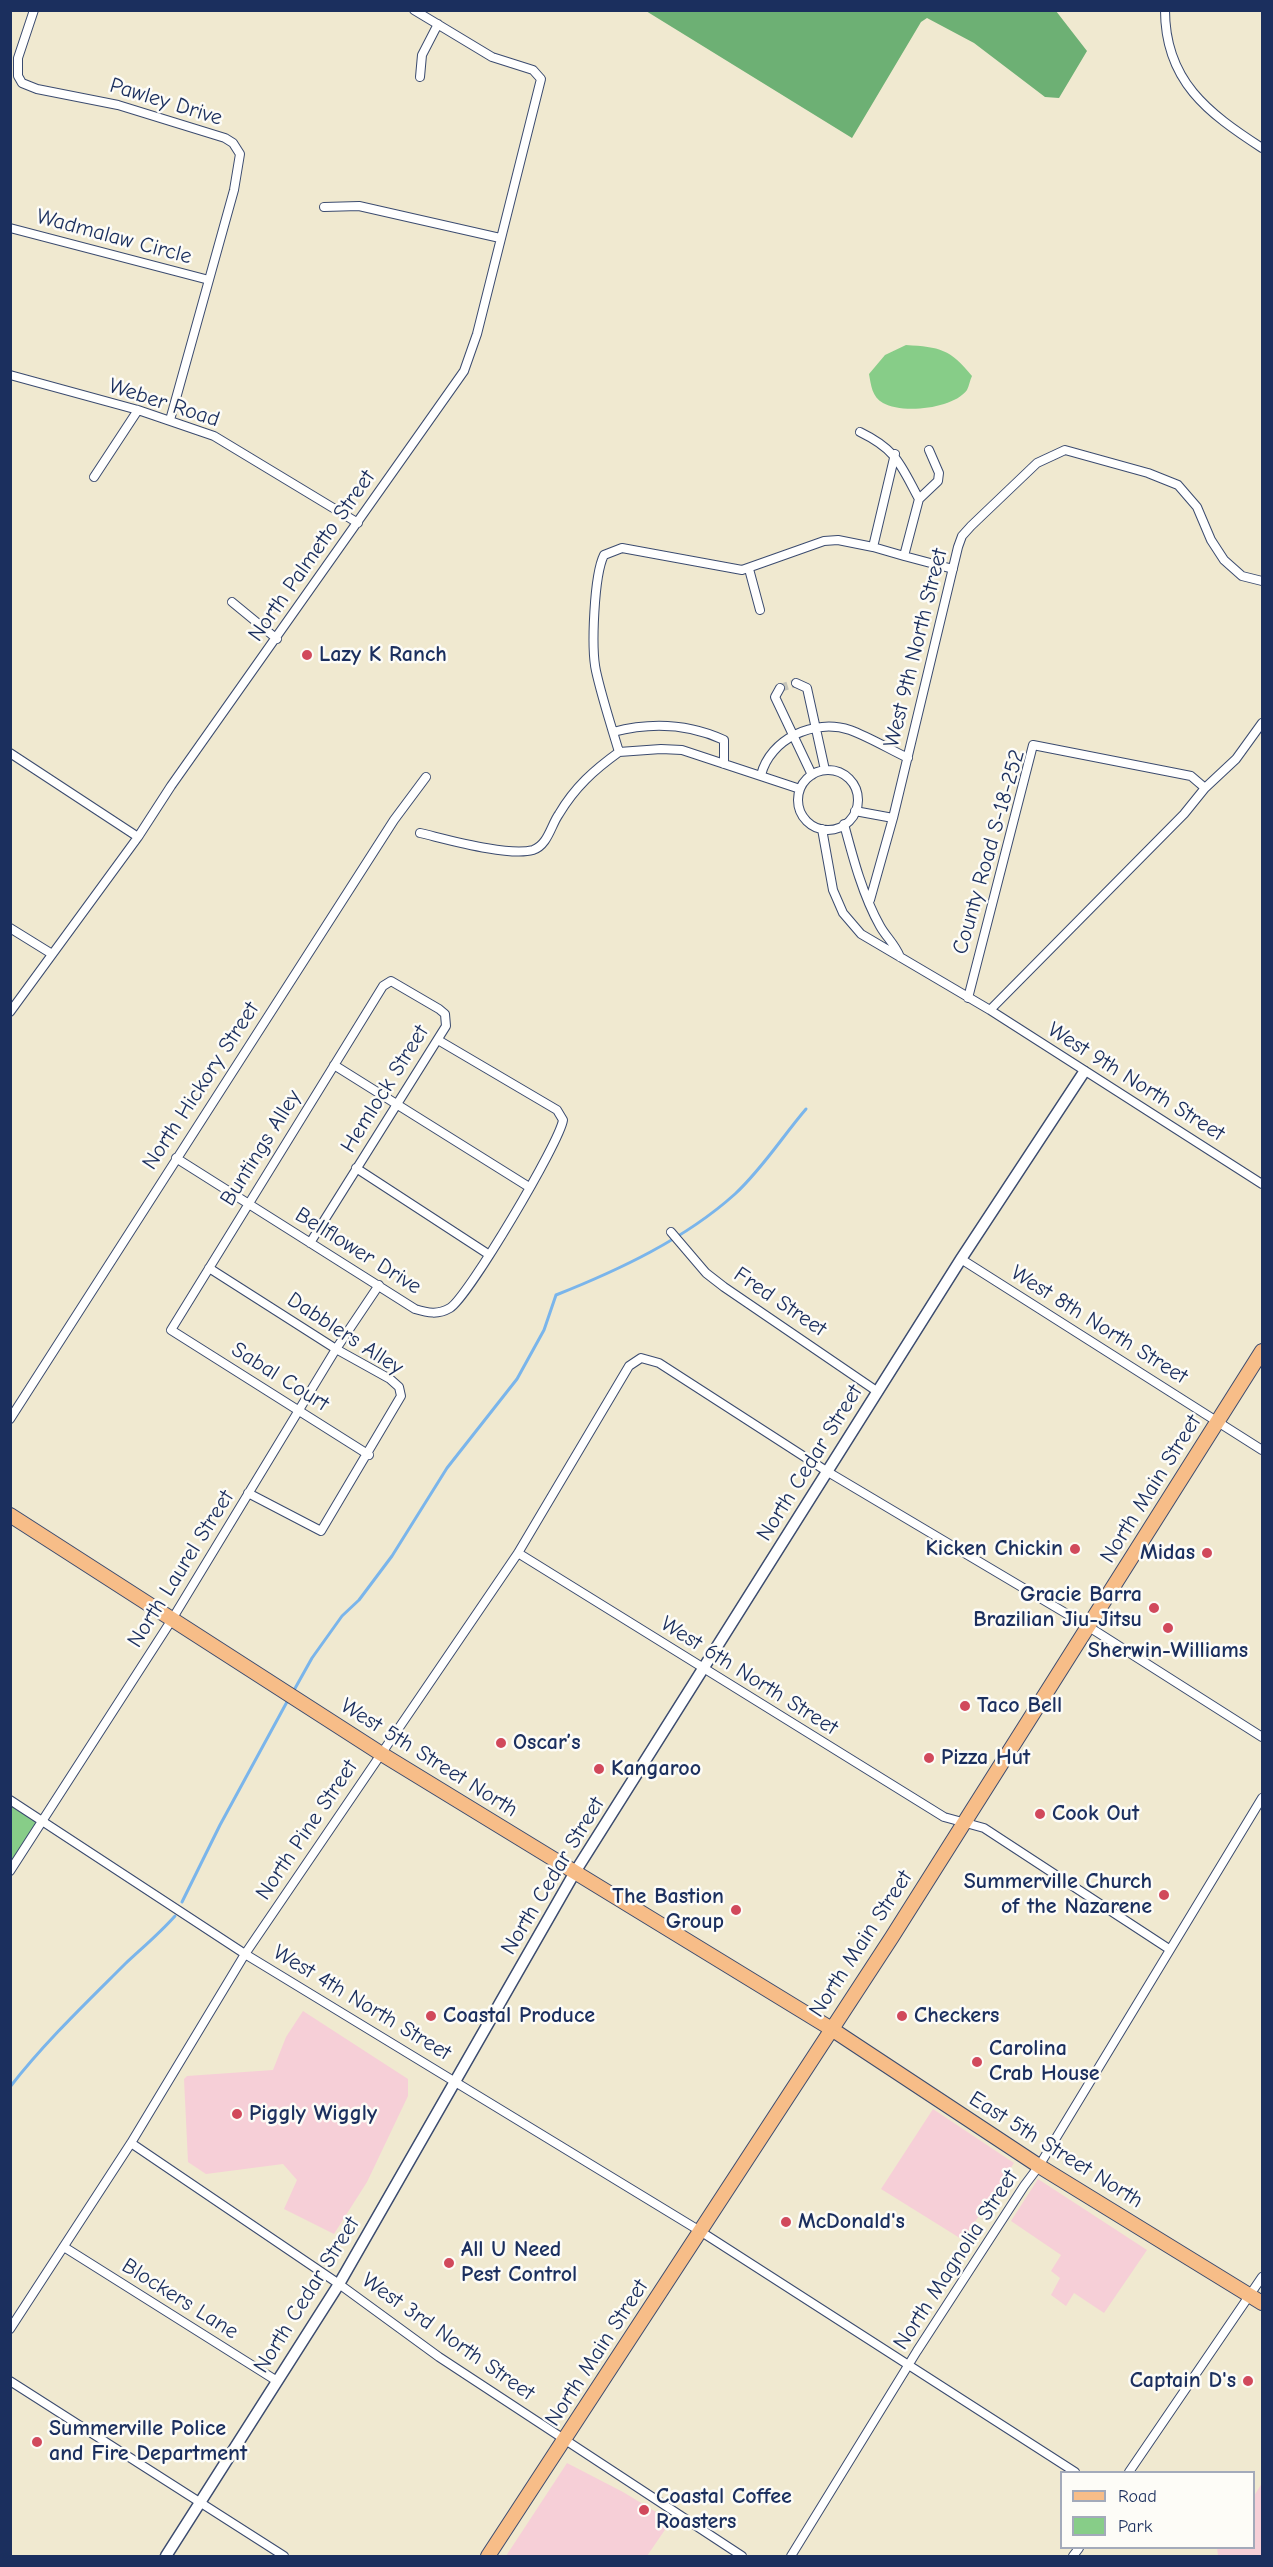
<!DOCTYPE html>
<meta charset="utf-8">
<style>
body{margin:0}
#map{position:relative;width:1273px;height:2567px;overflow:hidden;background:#f0e9d0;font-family:"Comic Neue",sans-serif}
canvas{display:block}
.frame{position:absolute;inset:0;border:12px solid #1b2f5e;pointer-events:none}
.legend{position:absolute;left:1060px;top:2471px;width:195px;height:78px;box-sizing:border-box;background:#fdfcf7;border:2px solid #a3aaba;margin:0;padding:8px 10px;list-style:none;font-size:18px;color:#1b2f5e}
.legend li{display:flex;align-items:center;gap:12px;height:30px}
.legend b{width:30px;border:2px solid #a3aaba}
</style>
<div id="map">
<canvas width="1273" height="2567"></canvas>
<div class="frame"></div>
<ul class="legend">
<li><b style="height:8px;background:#f7bd88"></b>Road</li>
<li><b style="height:16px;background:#87cd88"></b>Park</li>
</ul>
</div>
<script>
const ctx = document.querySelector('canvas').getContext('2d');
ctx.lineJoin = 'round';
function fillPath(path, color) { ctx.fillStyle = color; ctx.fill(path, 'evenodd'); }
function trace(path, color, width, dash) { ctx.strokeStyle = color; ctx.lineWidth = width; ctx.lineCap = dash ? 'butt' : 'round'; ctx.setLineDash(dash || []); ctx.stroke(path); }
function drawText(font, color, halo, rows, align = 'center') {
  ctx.font = font + ' "Comic Neue",sans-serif'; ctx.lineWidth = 5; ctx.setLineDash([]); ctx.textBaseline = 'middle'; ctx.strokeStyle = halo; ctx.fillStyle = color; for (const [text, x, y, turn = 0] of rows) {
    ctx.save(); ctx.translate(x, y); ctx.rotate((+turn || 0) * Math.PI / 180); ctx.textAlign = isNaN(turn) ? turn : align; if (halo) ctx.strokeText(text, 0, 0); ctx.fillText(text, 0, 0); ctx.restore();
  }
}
const built = new Path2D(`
 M 303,2011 L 408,2079 L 408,2096 L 367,2182 L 334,2234 L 284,2209 L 297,2180 L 283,2164 L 206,2174 L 188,2162 L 184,2079 L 187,2076 L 273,2070 L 286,2037 Z
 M 933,2109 L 1014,2163 L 963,2240 L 881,2189 Z
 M 1038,2179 L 1147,2250 L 1104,2313 L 1074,2293 L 1066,2306 L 1051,2295 L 1060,2278 L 1051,2271 L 1061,2255 L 1011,2221 Z
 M 567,2463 L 623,2492 L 671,2521 L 647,2556 L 506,2556 Z
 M 1262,2483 L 1262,2556 L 1218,2556 L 1217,2548 L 1254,2548 L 1254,2496 Z`);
const green = new Path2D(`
 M 906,345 C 940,347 950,349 972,376 C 970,380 969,386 967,390 C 953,409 902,414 883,403 C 872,397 871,385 869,374 L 885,355 Z
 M 11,1800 L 43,1821 L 11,1871 Z`);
const forest = new Path2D(`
 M 646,11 L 1056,11 L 1087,51 L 1059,98 L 1045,97 L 974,43 L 927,18 L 921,22 L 852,138 Z`);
const stream = new Path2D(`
 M 293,1692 L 312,1658 L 342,1616 L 359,1600 L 392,1556 L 447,1468 L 517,1379 L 544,1330 L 556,1295 C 619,1270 685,1239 735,1194 C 763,1168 782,1137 806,1109
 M 182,1902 L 220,1825 L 288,1700
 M 10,2087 C 45,2042 85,2004 125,1964 C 142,1948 159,1934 175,1916`);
const minorTunnel = new Path2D(`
 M 780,688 L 796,683`);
const minor = new Path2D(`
 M 34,10 L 18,58 L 18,76 L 22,83 L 37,89 L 118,105 L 225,138 L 233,143 L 240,154 L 234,190 L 170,420
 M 1165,10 C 1165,81 1208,113 1262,148
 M 420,77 L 422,55 L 438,24
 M 324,207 L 359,206 L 500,238
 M 10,228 L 209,280
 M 10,375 L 138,410 L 214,436 L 358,523
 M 860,432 C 897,450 900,464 919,499
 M 929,450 L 939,473 L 938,481 L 919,499 L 904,556 L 953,569
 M 895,454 L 873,547 L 904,556
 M 94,477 L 138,410
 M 749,569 L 760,610
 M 232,602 L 277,639
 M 796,683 L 807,688 L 825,770
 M 780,688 L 775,697 L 812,775
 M 613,732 C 651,722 689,724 724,740 L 724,764
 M 10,753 L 138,837
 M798 800a30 30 0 1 1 60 0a30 30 0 1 1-60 0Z
 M 761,775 C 770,739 814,718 850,730 C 869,737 889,749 908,758
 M 800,789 L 682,750 L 661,749 L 619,752 C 611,725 602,698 596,671 C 591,648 594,575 604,555 L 622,548 L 742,570 L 824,541 L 838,540 L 873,547
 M 855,811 L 893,818
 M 844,824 C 853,858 863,896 880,926 C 886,937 895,944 900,957
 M 822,829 L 833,890 L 843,913 L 861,934 L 990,1010 L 1262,1184
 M 420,833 C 446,839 509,857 533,850 C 548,845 551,825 559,814 C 575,787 594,770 619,752
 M 870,900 L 893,818 L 958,547 L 962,536 L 971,526 L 1037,463 L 1065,450 L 1148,473 L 1178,485 L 1197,507 L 1211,540 L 1224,560 L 1242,576 L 1262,581
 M 10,928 L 52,954
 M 968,998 L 1033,745 L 1191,776 L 1205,788
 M 990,1010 L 1184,814 L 1205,788 L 1236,759 L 1262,723
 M 10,1012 L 138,837 L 171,786 L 464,371 L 477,334 L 541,79 L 533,70 L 492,57 L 414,10
 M 334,1065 L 529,1187
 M 176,1158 L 415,1309 C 428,1313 438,1315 450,1308 C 468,1297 560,1142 563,1120 L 557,1110 L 438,1040
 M 356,1168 L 488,1254
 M 671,1232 L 706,1273 L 724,1287 L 878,1392
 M 310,1243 L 446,1026 L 445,1014 L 439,1009 L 391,981 L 383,986 L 171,1330 L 369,1455
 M 961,1259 L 1262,1450
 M 209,1268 L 336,1349 L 390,1379 L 399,1387 L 401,1396 L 321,1531 L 248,1493
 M 10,1419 L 394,820 L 426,777
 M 518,1553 L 944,1817 L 984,1828 L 1169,1949
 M 10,1800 L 245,1954 L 700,2231 L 1075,2472
 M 10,1871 L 171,1621 L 336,1349 L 379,1285
 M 131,2143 L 339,2284 L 439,2357 L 742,2556
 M 64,2247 L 277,2381
 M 10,2329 L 131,2143 L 245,1954 L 518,1553 L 629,1366 L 641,1358 L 659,1363 L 828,1472 L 1089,1627 L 1262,1737
 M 10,2381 L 284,2556
 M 1129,2472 L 1262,2277
 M 791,2556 L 917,2351 L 1024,2186 L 1039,2166 L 1262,1798
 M 1073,2556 L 1079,2548`);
const tertiary = new Path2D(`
 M 166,2556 L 339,2284 L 575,1872 L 961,1259 L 1084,1072`);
const primary = new Path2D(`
 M 10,1515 L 380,1753 L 830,2028 L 1039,2166 L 1262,2303
 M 488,2556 L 892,1937 L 1262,1351`);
const markers = [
 [307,655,6,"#d1495b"],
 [1075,1549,6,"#d1495b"],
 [1207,1553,6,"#d1495b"],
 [1154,1608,6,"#d1495b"],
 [1168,1628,6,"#d1495b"],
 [965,1706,6,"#d1495b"],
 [501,1743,6,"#d1495b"],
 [929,1758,6,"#d1495b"],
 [599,1769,6,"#d1495b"],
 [1040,1814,6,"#d1495b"],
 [1164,1895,6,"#d1495b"],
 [736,1910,6,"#d1495b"],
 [431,2016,6,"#d1495b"],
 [902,2016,6,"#d1495b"],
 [977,2062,6,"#d1495b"],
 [237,2114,6,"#d1495b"],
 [786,2222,6,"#d1495b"],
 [449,2263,6,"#d1495b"],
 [1248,2381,6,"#d1495b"],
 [37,2442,6,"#d1495b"],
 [644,2510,6,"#d1495b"]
];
const streetNames = [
 ["Pawley Drive",166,102,17],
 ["Wadmalaw Circle",114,237,15],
 ["Weber Road",164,403,18],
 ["North Palmetto Street",312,556,-55],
 ["West 9th North Street",916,648,-76],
 ["County Road S-18-252",989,852,-74],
 ["West 9th North Street",1136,1082,32],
 ["North Hickory Street",201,1086,-57],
 ["Hemlock Street",385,1089,-58],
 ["Buntings Alley",261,1148,-58],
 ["Bellflower Drive",358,1251,32],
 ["Fred Street",780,1302,34],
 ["West 8th North Street",1099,1325,32],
 ["Dabblers Alley",345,1334,33],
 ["Sabal Court",280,1377,32],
 ["North Cedar Street",810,1463,-58],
 ["North Main Street",1151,1489,-58],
 ["North Laurel Street",181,1569,-58],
 ["West 6th North Street",749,1676,32],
 ["West 5th Street North",429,1758,32],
 ["North Pine Street",307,1830,-56],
 ["North Cedar Street",553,1876,-59],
 ["North Main Street",861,1944,-57],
 ["West 4th North Street",362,2003,31],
 ["East 5th Street North",1056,2150,32],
 ["North Magnolia Street",956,2260,-57],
 ["North Cedar Street",307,2295,-58],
 ["Blockers Lane",180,2299,32],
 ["West 3rd North Street",448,2337,35],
 ["North Main Street",597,2353,-57]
];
const poiNames = [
 ["Lazy K Ranch",319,655],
 ["Kicken Chickin",1063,1549,"right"],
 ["Midas",1195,1553,"right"],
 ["Gracie Barra",1142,1595,"right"],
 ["Brazilian Jiu-Jitsu",1142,1620,"right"],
 ["Sherwin-Williams",1168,1651,"center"],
 ["Taco Bell",977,1706],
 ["Oscar’s",513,1743],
 ["Pizza Hut",941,1758],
 ["Kangaroo",611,1769],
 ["Cook Out",1052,1814],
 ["Summerville Church",1152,1882,"right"],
 ["of the Nazarene",1152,1907,"right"],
 ["The Bastion",724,1897,"right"],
 ["Group",724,1922,"right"],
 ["Coastal Produce",443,2016],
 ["Checkers",914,2016],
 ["Carolina",989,2049],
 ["Crab House",989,2074],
 ["Piggly Wiggly",249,2114],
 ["McDonald's",798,2222],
 ["All U Need",461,2250],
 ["Pest Control",461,2275],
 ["Captain D's",1236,2381,"right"],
 ["Summerville Police",49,2429],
 ["and Fire Department",49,2454],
 ["Coastal Coffee",656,2497],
 ["Roasters",656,2522]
];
fillPath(built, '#f6cfd7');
fillPath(green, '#87cd88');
fillPath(forest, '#6db074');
trace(stream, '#7ab5eb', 3);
trace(minorTunnel, '#c5c4b9', 8, [8, 4]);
trace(minor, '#3b4b6f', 10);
trace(tertiary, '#3b4b6f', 13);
trace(primary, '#3b4b6f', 16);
trace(minor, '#fff', 8);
trace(tertiary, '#fff', 10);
trace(primary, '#f7bd88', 14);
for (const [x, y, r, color] of markers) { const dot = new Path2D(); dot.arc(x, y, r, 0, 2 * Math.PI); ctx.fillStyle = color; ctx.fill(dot); trace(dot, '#fdfcf7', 2); }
drawText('22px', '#1b2f5e', '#fdfcf7', streetNames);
drawText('bold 22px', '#1b2f5e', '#fdfcf7', poiNames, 'left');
</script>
